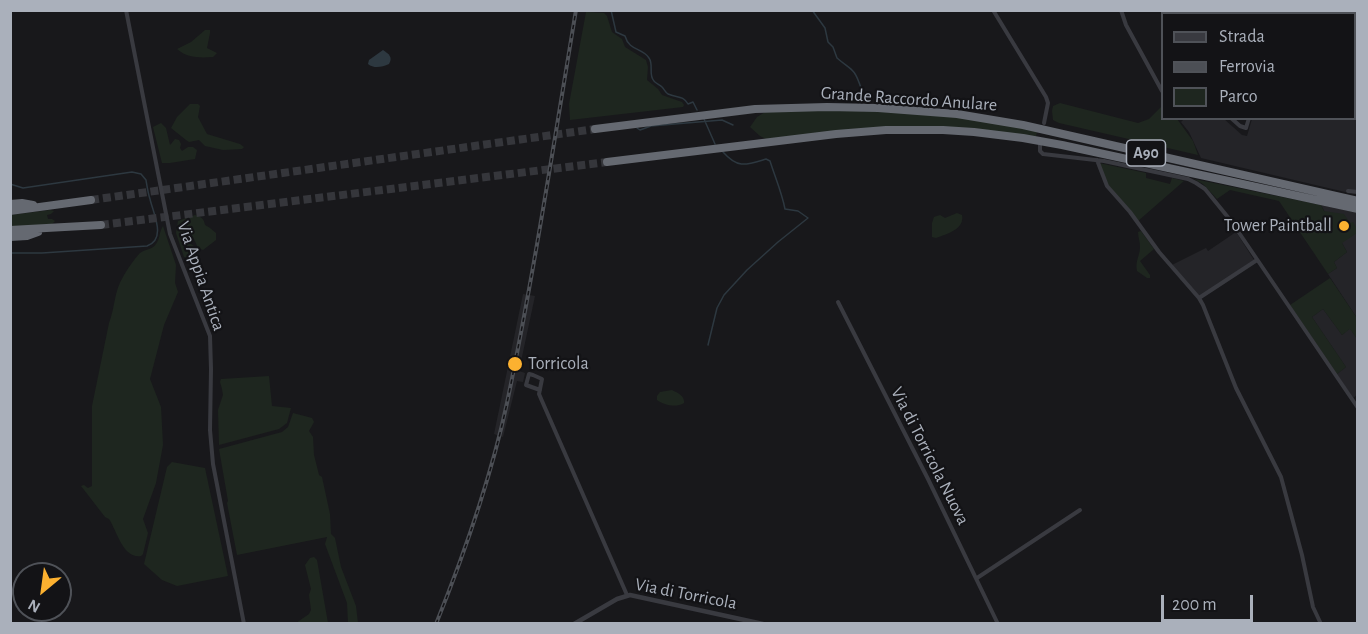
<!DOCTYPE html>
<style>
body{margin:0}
#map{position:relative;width:1368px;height:634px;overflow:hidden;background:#18181b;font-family:"Alegreya Sans",sans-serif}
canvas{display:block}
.frame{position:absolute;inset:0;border:12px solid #aab0bb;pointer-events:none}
.legend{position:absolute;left:1161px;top:12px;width:195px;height:108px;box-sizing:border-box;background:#131316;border:2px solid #4f5258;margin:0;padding:8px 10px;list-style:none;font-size:18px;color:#aab0bb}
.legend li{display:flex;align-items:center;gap:12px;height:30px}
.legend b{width:30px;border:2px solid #4f5258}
.north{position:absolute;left:12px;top:562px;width:60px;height:60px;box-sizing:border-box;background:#131316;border:2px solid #4f5258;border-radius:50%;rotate:209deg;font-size:16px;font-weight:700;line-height:24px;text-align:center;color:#aab0bb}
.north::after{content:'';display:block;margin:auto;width:21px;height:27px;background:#fcb130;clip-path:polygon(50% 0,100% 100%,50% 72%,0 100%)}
.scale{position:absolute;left:1161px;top:595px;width:92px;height:27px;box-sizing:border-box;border:3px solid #aab0bb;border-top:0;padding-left:8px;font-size:18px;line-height:21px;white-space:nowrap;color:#aab0bb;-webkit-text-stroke:4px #131316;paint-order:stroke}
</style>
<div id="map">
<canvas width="1368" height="634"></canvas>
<div class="frame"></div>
<ul class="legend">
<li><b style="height:8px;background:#393a40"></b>Strada</li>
<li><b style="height:8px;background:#4c4f55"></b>Ferrovia</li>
<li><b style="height:16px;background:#1e261f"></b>Parco</li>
</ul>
<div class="north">N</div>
<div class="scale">200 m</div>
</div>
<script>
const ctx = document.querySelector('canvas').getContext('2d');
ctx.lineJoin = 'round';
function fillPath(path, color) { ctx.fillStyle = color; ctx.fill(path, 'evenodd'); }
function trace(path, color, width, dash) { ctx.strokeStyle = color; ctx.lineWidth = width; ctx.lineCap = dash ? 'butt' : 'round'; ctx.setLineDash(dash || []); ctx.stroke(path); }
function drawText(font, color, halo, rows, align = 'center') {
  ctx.font = font + ' "Alegreya Sans",sans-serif'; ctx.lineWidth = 4.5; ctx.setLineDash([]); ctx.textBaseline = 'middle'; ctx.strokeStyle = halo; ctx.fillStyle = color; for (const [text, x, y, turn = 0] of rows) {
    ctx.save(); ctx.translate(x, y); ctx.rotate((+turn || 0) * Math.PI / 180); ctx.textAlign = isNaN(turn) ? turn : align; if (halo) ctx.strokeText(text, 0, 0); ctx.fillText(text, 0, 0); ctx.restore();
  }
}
const built = new Path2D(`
 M 1355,83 L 1358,89 L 1357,194 L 1345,192 L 1201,158 L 1189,132 L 1181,122 L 1184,119 L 1224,119 L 1242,135 L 1247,136 L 1252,119 L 1354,118 Z
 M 1321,205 L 1357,213 L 1357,318 L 1328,274 L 1337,268 L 1334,262 L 1347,252 Z
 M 1236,232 L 1254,260 L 1199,297 L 1172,265 L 1206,248 L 1208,251 Z
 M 523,294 L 535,296 L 519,371 L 525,373 L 523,382 L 517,381 L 503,437 L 494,434 Z
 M 1323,309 L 1342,335 L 1350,328 L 1357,339 L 1357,395 L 1353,398 L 1337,374 L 1346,367 L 1312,317 Z`);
const green = new Path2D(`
 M 586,12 L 604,13 L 607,16 L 612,32 L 622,39 L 625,47 L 646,60 L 648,67 L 647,80 L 658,89 L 662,95 L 682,102 L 684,105 L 683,107 L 570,120 L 569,104 Z
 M 205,30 L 210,30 L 210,33 L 207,48 L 217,53 L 213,57 C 200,58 187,58 177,49 L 191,42 Z
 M 1060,103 L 1138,123 L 1149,119 L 1162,106 L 1162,118 L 1177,119 L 1193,141 L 1198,155 L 1059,123 L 1053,120 L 1052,111 L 1053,106 Z
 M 190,104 L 198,104 L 200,106 L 198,117 L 207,134 L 240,144 L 244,147 L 242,149 L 223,150 L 205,146 L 199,140 L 189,142 L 186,140 L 171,128 L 177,117 Z
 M 813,110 C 868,111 924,112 978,120 C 998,123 1018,127 1037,131 L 1036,137 L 942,127 L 766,139 L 760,136 L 750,127 L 757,117 L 765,112 Z
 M 161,123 L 166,128 L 170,145 L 171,144 L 175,139 L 179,140 L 181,144 L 180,148 L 182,151 L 188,147 L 193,147 L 197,150 L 195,159 L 170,163 L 162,163 L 153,127 Z
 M 1099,163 L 1146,173 L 1146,178 L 1170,184 L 1172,178 L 1184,181 L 1138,221 L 1107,184 Z
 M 1194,179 L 1321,205 L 1324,211 L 1344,214 L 1350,223 L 1353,222 L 1357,229 L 1357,233 L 1342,243 L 1347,252 L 1334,262 L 1337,268 L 1328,274 L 1279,201 L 1230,190 L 1217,199 L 1203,184 Z
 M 50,210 L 54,211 L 51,214 L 47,215 L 48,219 L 52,219 L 55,221 L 52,224 L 11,228 L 10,215 Z
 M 957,213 L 962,215 C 965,229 947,234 936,238 L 932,237 L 932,223 L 934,217 L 940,215 L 945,218 Z
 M 195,215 C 202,217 204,219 205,225 L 210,228 L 216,233 L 216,240 L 203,250 L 198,248 L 194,239 L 189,237 L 188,239 L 189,243 L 194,246 L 196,250 C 193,254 189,259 184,257 L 176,233 L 178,221 Z
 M 163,226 L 176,265 L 175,283 L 178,292 L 164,325 L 150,379 L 161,407 L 163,445 L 156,483 L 143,519 L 148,533 L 143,554 L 141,556 C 123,559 117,531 109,519 L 105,517 L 81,486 L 84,485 L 88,488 L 92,486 L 92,406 L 109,323 C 115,308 114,291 123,277 C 126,271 135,258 140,253 C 145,249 152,250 156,244 C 160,239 159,232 163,226 Z
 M 1141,231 L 1154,249 L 1140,261 L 1150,275 L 1150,278 L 1147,278 L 1137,271 C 1135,260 1140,256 1140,247 C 1140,241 1138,237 1138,232 Z
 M 1330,278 L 1357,318 L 1357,339 L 1350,329 L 1342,335 L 1323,309 L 1312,317 L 1346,367 L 1337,374 L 1290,305 Z
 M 269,376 L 272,406 L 291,408 L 287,423 L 279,429 L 219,445 L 218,410 L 223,395 L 222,389 L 220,382 L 221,379 Z
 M 672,390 C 678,393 685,396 684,403 C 676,408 664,405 657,400 L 657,396 L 660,392 Z
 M 293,413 L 312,418 L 314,422 L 309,431 L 313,437 L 314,455 L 319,475 L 322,477 L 330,514 L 331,534 L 335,538 L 341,567 L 356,606 L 358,623 L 348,623 L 347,603 L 325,544 L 327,537 L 237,555 L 227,503 L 228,501 L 219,449 L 282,432 L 288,427 Z
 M 172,462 L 205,468 L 228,576 L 177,586 L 162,580 L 144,564 L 167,467 Z
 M 314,557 L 317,560 L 328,623 L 296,623 L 309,614 L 311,610 L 309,595 L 311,589 L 305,565 L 310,558 Z`);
const water = new Path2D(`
 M 383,50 C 389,54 393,57 389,64 C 382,67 374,69 368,64 L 369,60 Z`);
const stream = new Path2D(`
 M 611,10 L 616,32 L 625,36 C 629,51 643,48 649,58 C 654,65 648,75 654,81 C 655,83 660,85 662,87 C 664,89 665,92 668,94 C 677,98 683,95 688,104 L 693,102 L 697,110
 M 812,10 L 825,28 L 828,42 L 833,47 L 837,58 C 852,71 854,67 861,88
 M 704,119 L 715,144
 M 637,128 L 640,130 L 651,126 L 722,120 L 733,125
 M 10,184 L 23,188 L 132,172 L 141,174 L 146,180 C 147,186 148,193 150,199 C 153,213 167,239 147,246 L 42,253 L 10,253
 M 708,345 L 717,308 L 724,295 L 747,270 L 778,242 L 808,218 L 798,211 L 785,209 C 782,193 775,177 770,161 L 766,159 C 746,165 738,169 723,152`);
const motorwayTunnel = new Path2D(`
 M 91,200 L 595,129
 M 101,225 L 607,162`);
const minor = new Path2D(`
 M 126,10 L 170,234 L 210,336 L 211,369 L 210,430 L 213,464 L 244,624
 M 993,10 L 1046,97 L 1048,103 L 1044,123
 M 1121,10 L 1126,25 L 1162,91
 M 1345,14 L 1350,10
 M 1231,118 L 1240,126 L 1246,128 L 1249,118
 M 1040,145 L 1040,151 L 1043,154 L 1104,161 L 1188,179 L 1196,183 L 1205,189 L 1231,221 L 1358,408
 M 1097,160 L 1107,186 L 1130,212 L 1159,252 L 1199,298 L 1203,305 L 1236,388 L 1281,477 L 1302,555 L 1313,607 L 1321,624
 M 1348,191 L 1358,192
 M 1199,298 L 1257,260
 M 838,302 L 928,479 L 998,624
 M 533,375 L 542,379 L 539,394 L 542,401 L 627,595
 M 533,375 L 529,374 L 526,385 L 540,390
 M 977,578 L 1080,510`);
const tertiary = new Path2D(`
 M 574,624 L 617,599 L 630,595 L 763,624`);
const motorway = new Path2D(`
 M 595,129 L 755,109 L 827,107 L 878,108 L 957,114 L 1023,125 L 1358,201
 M 607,162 L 836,134 L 886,130 L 943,130 L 974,132 L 1023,138 L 1062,145 L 1358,209
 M 10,204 L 22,203 L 33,205
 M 10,211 L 91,200
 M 10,230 L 101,225
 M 10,237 L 27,236 L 38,232`);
const rail = new Path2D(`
 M 436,624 C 465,552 491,478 507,403 C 534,273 554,142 576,10`);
const markers = [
 [1344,226,6,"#fcb130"],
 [515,364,8,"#fcb130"]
];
const shields = [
 [1146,153,39]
];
const shieldNames = [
 ["A90",1146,153]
];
const streetNames = [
 ["Grande Raccordo Anulare",909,99,4],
 ["Via Appia Antica",201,276,71],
 ["Via di Torricola Nuova",930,456,63],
 ["Via di Torricola",686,594,11]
];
const poiNames = [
 ["Tower Paintball",1332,226],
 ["Torricola",528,364,"left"]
];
fillPath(built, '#242428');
fillPath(green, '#1e261f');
fillPath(water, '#2d3840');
trace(stream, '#2d3840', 1.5);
trace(motorwayTunnel, '#35363b', 8, [8, 4]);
trace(minor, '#393a40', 4);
trace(tertiary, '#393a40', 4.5);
trace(motorway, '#656971', 8);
trace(rail, '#4c4f55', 4);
trace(rail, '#131316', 1.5, [4.5]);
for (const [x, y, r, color] of markers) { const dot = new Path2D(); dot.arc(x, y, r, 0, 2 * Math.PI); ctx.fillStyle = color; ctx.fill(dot); trace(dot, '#131316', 2); }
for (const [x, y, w] of shields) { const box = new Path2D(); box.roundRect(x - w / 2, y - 13, w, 26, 4.5); ctx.fillStyle = '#131316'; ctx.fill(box); trace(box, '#aab0bb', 1.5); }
drawText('bold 16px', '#aab0bb', null, shieldNames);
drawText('18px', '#aab0bb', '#131316', streetNames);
drawText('18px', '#aab0bb', '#131316', poiNames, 'right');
</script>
